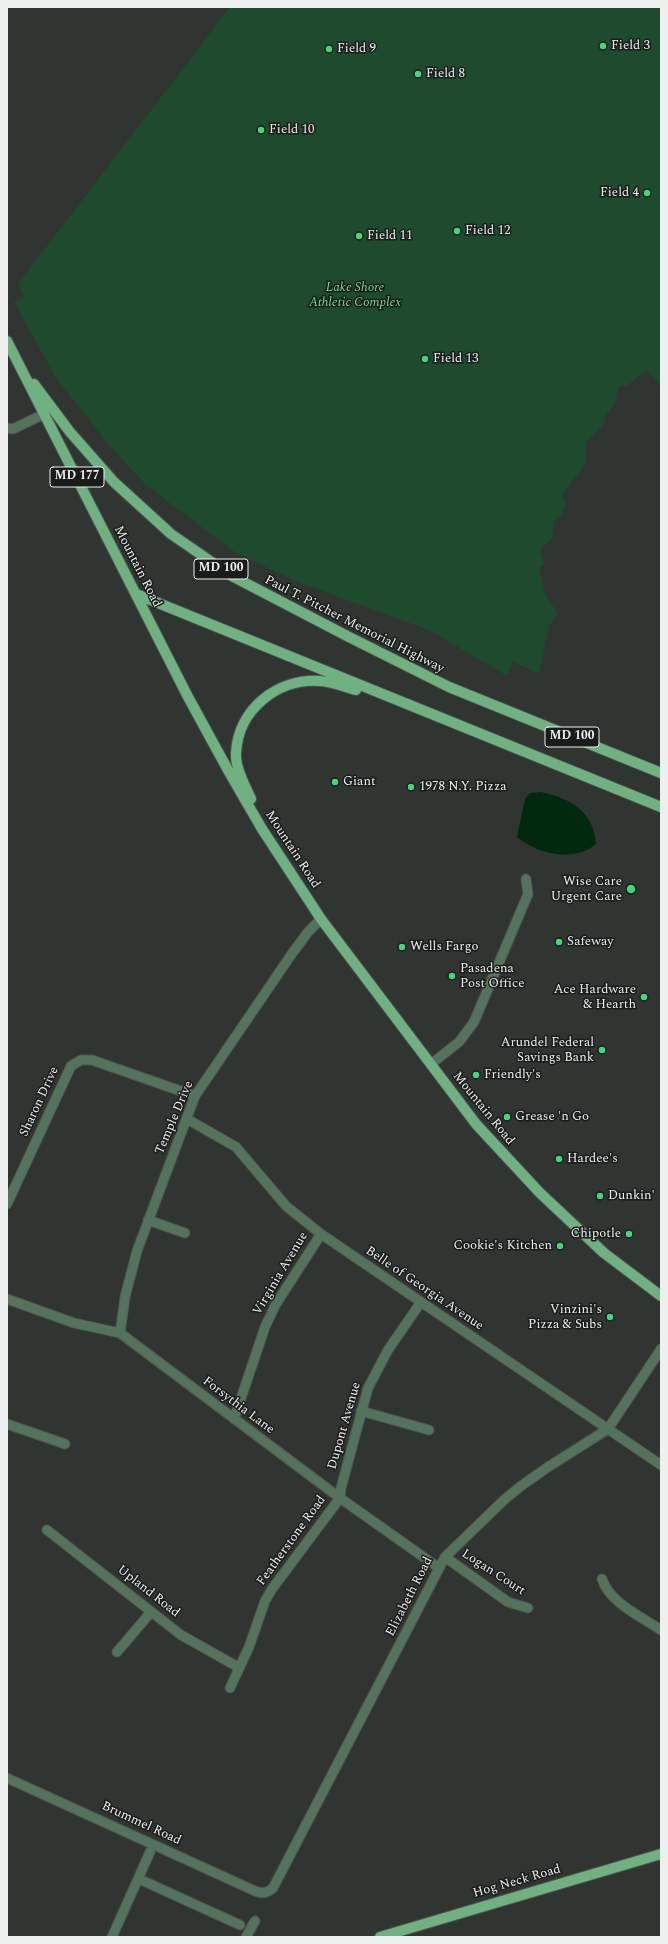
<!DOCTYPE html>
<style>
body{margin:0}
#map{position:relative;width:668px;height:1944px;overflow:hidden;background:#303531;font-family:Spectral,serif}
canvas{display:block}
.frame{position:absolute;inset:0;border:8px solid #edf0ee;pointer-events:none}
</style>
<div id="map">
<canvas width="668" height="1944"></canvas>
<div class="frame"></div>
</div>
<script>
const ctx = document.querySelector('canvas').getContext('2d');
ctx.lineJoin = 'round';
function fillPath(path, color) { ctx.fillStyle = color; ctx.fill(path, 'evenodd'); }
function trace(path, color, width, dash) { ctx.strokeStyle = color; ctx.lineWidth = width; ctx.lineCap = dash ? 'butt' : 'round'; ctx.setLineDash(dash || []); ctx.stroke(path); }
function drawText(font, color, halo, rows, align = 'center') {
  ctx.font = font + ' Spectral,serif'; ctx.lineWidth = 3; ctx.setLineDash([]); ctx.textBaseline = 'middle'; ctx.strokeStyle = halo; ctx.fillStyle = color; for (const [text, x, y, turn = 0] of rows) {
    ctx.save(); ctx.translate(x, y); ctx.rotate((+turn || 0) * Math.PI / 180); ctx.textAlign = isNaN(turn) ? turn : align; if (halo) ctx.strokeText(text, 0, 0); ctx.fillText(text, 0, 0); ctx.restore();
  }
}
const green = new Path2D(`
 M 230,7 L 661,7 L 661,386 L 647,370 L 628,385 L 619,387 L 614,404 L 605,417 L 605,422 L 586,443 L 586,464 L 562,494 L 566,503 L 562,516 L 553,522 L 553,537 L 540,550 L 544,564 L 539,569 L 546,596 L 558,613 L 549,626 L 539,674 L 513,662 L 507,676 L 431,631 L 295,581 L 236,553 L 147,486 L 110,446 L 56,378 L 14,302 L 24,297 L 18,284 Z`);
const water = new Path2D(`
 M 541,792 C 570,798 594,812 596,844 C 574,863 537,854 517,837 L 525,799 L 530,793 Z`);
const minor = new Path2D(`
 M 7,428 L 13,429 L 44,414
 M 431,1064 L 459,1042 L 474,1022 L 528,894 L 526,879
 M 187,1119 L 236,1147 L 286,1206 L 321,1234 L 661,1465
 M 7,1204 L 71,1066 L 81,1060 L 92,1060 L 195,1096
 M 148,1220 L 185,1233
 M 7,1299 L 74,1323 L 120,1333 L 340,1498 L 439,1568
 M 120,1333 L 125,1297 L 137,1251 L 195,1096 L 291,955 L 308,932 L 321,919
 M 361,1411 L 429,1430
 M 234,1419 L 265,1327 L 276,1304 L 321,1234
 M 7,1424 L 65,1444
 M 47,1530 L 181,1635 L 238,1667
 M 445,1557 L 508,1602 L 528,1608
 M 602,1579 C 610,1603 640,1616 661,1630
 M 117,1652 L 151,1612
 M 230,1688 L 249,1647 L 265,1601 L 272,1589 L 340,1498 L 341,1488 L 368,1388 L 388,1350 L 421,1302
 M 7,1778 L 255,1891 C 263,1894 267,1893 273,1888 L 445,1557 L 505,1499 L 521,1486 L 548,1467 L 608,1429 L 661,1349
 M 139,1879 L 240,1925
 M 112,1937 L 150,1852
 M 246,1937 L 255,1921`);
const major = new Path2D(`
 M 7,341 L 187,695 L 229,772 L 262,829 L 321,919 L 476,1124 L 540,1193 L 604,1253 L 661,1296
 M 34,384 L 70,432 L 114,482 L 171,534 L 232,576 L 349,637 L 449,687 L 661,773
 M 136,594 L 661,807
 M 251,799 C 245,785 235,768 236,753 C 238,709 278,678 320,681 C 333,682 345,687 356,690
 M 380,1937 L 661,1854`);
const markers = [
 [603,46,4,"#42d77b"],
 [329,49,4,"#42d77b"],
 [418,74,4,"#42d77b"],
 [261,130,4,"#42d77b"],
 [647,193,4,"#42d77b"],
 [457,231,4,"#42d77b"],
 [359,236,4,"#42d77b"],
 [425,359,4,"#42d77b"],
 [335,782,4,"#42d77b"],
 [411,787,4,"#42d77b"],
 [631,889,5,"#42d77b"],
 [559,942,4,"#42d77b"],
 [402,947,4,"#42d77b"],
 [452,976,4,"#42d77b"],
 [644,997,4,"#42d77b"],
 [602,1050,4,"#42d77b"],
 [476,1075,4,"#42d77b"],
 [507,1117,4,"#42d77b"],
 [559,1159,4,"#42d77b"],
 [600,1196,4,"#42d77b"],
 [629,1234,4,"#42d77b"],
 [560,1246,4,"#42d77b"],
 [610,1317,4,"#42d77b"]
];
const shields = [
 [77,477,54],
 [221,569,54],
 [572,737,54]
];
const shieldNames = [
 ["MD 177",77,477],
 ["MD 100",221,569],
 ["MD 100",572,737]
];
const poiNames = [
 ["Field 3",611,46],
 ["Field 9",337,49],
 ["Field 8",426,74],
 ["Field 10",269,130],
 ["Field 4",639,193,"right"],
 ["Field 12",465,231],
 ["Field 11",367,236],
 ["Field 13",433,359],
 ["Giant",343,782],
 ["1978 N.Y. Pizza",419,787],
 ["Wise Care",622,882,"right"],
 ["Urgent Care",622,897,"right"],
 ["Safeway",567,942],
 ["Wells Fargo",410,947],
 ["Pasadena",460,969],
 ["Post Office",460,984],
 ["Ace Hardware",636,990,"right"],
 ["& Hearth",636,1005,"right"],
 ["Arundel Federal",594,1043,"right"],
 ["Savings Bank",594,1058,"right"],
 ["Friendly's",484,1075],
 ["Grease 'n Go",515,1117],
 ["Hardee's",567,1159],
 ["Dunkin'",608,1196],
 ["Chipotle",621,1234,"right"],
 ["Cookie's Kitchen",552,1246,"right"],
 ["Vinzini's",602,1310,"right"],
 ["Pizza & Subs",602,1325,"right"]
];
const parkNames = [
 ["Lake Shore",355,288],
 ["Athletic Complex",355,303]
];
const streetNames = [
 ["Mountain Road",137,567,63],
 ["Paul T. Pitcher Memorial Highway",354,625,27],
 ["Mountain Road",292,850,57],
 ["Sharon Drive",40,1102,-65],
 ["Mountain Road",483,1109,51],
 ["Temple Drive",175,1118,-67],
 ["Virginia Avenue",281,1274,-59],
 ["Belle of Georgia Avenue",424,1289,34],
 ["Forsythia Lane",238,1406,37],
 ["Dupont Avenue",345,1426,-74],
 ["Featherstone Road",292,1541,-54],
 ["Logan Court",493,1573,33],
 ["Upland Road",148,1592,38],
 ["Elizabeth Road",410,1597,-63],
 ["Brummel Road",141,1824,25],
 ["Hog Neck Road",517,1882,-16]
];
fillPath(green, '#1e4a2d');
fillPath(water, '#00290e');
trace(minor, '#4e534f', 11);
trace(major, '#4e534f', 12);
trace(minor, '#54735c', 9);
trace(major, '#70b182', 10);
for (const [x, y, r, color] of markers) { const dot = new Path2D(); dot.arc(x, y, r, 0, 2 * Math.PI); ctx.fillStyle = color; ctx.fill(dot); trace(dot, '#191c1a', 1.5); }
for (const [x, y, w] of shields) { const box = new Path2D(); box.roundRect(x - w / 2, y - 10, w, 20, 3); ctx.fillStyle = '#191c1a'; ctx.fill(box); trace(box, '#edf0ee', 1); }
drawText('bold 12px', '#edf0ee', null, shieldNames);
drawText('13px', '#edf0ee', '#191c1a', poiNames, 'left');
drawText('italic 13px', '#73de94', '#191c1a', parkNames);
drawText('13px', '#edf0ee', '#191c1a', streetNames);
</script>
